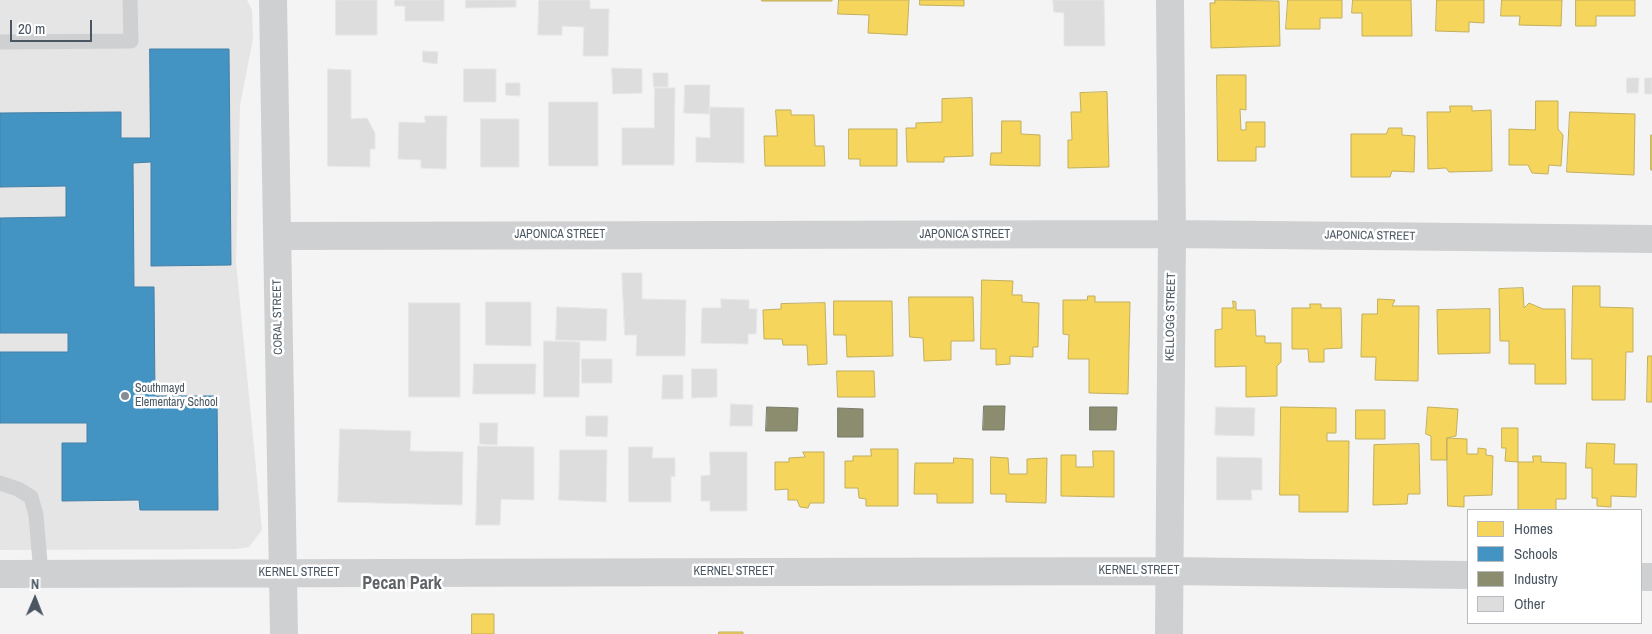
<!DOCTYPE html>
<style>
body{margin:0}
#map{position:relative;width:1652px;height:634px;overflow:hidden;background:#f4f4f4;font-family:"Archivo Narrow",sans-serif}
canvas{display:block}
.legend{position:absolute;left:1467px;top:509px;width:175px;height:115px;box-sizing:border-box;background:#fff;border:1px solid #b7bbc0;margin:0;padding:6px 9px;list-style:none;font-size:15px;color:#4a5661}
.legend li{display:flex;align-items:center;gap:10px;height:25px}
.legend b{width:25px;border:1px solid #b7bbc0}
.north{position:absolute;left:10px;top:574px;width:50px;height:50px;-webkit-text-stroke:4px #fff;paint-order:stroke;rotate:1deg;font-size:14px;font-weight:700;line-height:20px;text-align:center;color:#4a5661}
.north::after{content:'';display:block;margin:auto;width:18px;height:22px;background:#4a5661;clip-path:polygon(50% 0,100% 100%,50% 72%,0 100%)}
.scale{position:absolute;left:10px;top:20px;width:82px;height:22px;box-sizing:border-box;border:2px solid #4a5661;border-top:0;padding-left:6px;font-size:15px;line-height:18px;white-space:nowrap;color:#4a5661;-webkit-text-stroke:4px #fff;paint-order:stroke}
</style>
<div id="map">
<canvas width="1652" height="634"></canvas>
<ul class="legend">
<li><b style="height:14px;background:#f6d55c"></b>Homes</li>
<li><b style="height:14px;background:#4393c3"></b>Schools</li>
<li><b style="height:14px;background:#8c8c6e"></b>Industry</li>
<li><b style="height:14px;background:#ddddde"></b>Other</li>
</ul>
<div class="north">N</div>
<div class="scale">20 m</div>
</div>
<script>
const ctx = document.querySelector('canvas').getContext('2d');
ctx.lineJoin = 'round';
function fillPath(path, color) { ctx.fillStyle = color; ctx.fill(path, 'evenodd'); }
function trace(path, color, width, dash) { ctx.strokeStyle = color; ctx.lineWidth = width; ctx.lineCap = dash ? 'butt' : 'round'; ctx.setLineDash(dash || []); ctx.stroke(path); }
function drawText(font, color, halo, rows, align = 'center') {
  ctx.font = font + ' "Archivo Narrow",sans-serif'; ctx.lineWidth = 5; ctx.setLineDash([]); ctx.textBaseline = 'middle'; ctx.strokeStyle = halo; ctx.fillStyle = color; for (const [text, x, y, turn = 0] of rows) {
    ctx.save(); ctx.translate(x, y); ctx.rotate((+turn || 0) * Math.PI / 180); ctx.textAlign = isNaN(turn) ? turn : align; if (halo) ctx.strokeText(text, 0, 0); ctx.fillText(text, 0, 0); ctx.restore();
  }
}
const education = new Path2D(`
 M 0,0 L 247,0 L 252,10 L 253,39 L 240,105 L 236,262 L 262,530 L 249,547 L 236,549 L 0,550 Z`);
const homes = new Path2D(`
 M 762,0 L 832,0 L 832,1 L 762,1 Z
 M 839,0 L 909,0 L 907,35 L 868,33 L 869,15 L 838,14 Z
 M 920,0 L 964,0 L 964,6 L 920,5 Z
 M 1215,0 L 1279,1 L 1280,46 L 1211,48 L 1210,3 L 1215,3 Z
 M 1288,0 L 1342,0 L 1342,18 L 1320,18 L 1320,29 L 1286,29 Z
 M 1353,0 L 1411,0 L 1412,36 L 1362,36 L 1362,13 L 1352,13 Z
 M 1437,0 L 1484,0 L 1484,23 L 1469,22 L 1469,32 L 1436,31 Z
 M 1502,0 L 1562,0 L 1561,26 L 1519,25 L 1520,16 L 1501,16 Z
 M 1576,0 L 1635,0 L 1635,16 L 1596,16 L 1596,26 L 1576,26 Z
 M 1217,75 L 1246,75 L 1246,110 L 1240,109 L 1241,130 L 1246,130 L 1246,122 L 1265,122 L 1265,147 L 1256,147 L 1256,161 L 1218,161 Z
 M 1107,92 L 1109,167 L 1068,168 L 1068,140 L 1072,140 L 1071,112 L 1081,112 L 1080,93 Z
 M 972,98 L 973,156 L 944,157 L 944,162 L 907,162 L 906,128 L 916,128 L 916,123 L 942,122 L 942,99 Z
 M 1536,101 L 1558,101 L 1558,129 L 1563,135 L 1561,166 L 1549,165 L 1548,174 L 1532,173 L 1528,165 L 1509,165 L 1509,129 L 1535,130 Z
 M 1450,106 L 1472,106 L 1472,111 L 1491,110 L 1492,171 L 1449,172 L 1446,168 L 1428,169 L 1427,112 L 1450,112 Z
 M 776,110 L 791,110 L 791,115 L 814,115 L 815,146 L 824,146 L 825,166 L 765,166 L 764,136 L 777,136 Z
 M 1570,112 L 1635,114 L 1634,175 L 1567,172 Z
 M 1002,121 L 1021,121 L 1021,134 L 1040,135 L 1040,166 L 990,165 L 991,153 L 1001,153 Z
 M 1389,128 L 1402,128 L 1402,135 L 1415,136 L 1414,172 L 1392,171 L 1390,177 L 1351,177 L 1351,134 L 1386,134 Z
 M 849,129 L 897,129 L 897,166 L 860,166 L 860,159 L 849,159 Z
 M 1651,135 L 1652,135 L 1652,170 L 1651,170 Z
 M 982,280 L 1013,281 L 1012,295 L 1022,295 L 1022,302 L 1039,303 L 1038,347 L 1033,347 L 1033,357 L 1010,356 L 1010,364 L 996,365 L 996,349 L 981,349 Z
 M 1573,286 L 1600,286 L 1600,307 L 1633,308 L 1633,352 L 1626,352 L 1625,400 L 1592,400 L 1592,359 L 1572,359 Z
 M 1523,288 L 1524,308 L 1529,303 L 1543,309 L 1565,309 L 1566,384 L 1535,384 L 1535,364 L 1509,364 L 1509,341 L 1500,341 L 1499,289 Z
 M 1088,296 L 1095,296 L 1095,302 L 1130,302 L 1128,394 L 1089,393 L 1089,359 L 1068,359 L 1069,335 L 1063,334 L 1063,300 L 1087,300 Z
 M 909,297 L 973,297 L 974,341 L 951,341 L 951,360 L 924,361 L 923,338 L 910,337 Z
 M 1378,299 L 1395,300 L 1392,306 L 1419,306 L 1418,381 L 1375,380 L 1376,357 L 1361,357 L 1362,314 L 1377,314 Z
 M 834,301 L 892,301 L 893,356 L 847,357 L 846,335 L 834,335 Z
 M 1233,301 L 1236,302 L 1236,310 L 1255,310 L 1256,336 L 1265,336 L 1265,343 L 1281,343 L 1281,362 L 1277,366 L 1277,396 L 1246,397 L 1246,366 L 1215,367 L 1215,330 L 1222,329 L 1222,308 L 1233,308 Z
 M 825,303 L 827,364 L 808,365 L 807,345 L 783,345 L 782,339 L 764,339 L 763,310 L 781,309 L 781,304 Z
 M 1310,304 L 1321,304 L 1321,308 L 1341,308 L 1342,348 L 1324,349 L 1324,362 L 1309,362 L 1308,349 L 1292,349 L 1292,308 L 1310,308 Z
 M 1490,309 L 1490,353 L 1438,354 L 1437,310 Z
 M 1648,356 L 1652,356 L 1652,402 L 1647,402 Z
 M 837,371 L 874,371 L 875,397 L 838,397 Z
 M 1281,407 L 1336,408 L 1336,433 L 1327,433 L 1327,441 L 1349,441 L 1348,512 L 1299,512 L 1299,495 L 1280,495 Z
 M 1428,407 L 1458,409 L 1456,436 L 1447,438 L 1447,460 L 1431,460 L 1431,436 L 1426,434 Z
 M 1356,410 L 1385,410 L 1385,439 L 1356,439 Z
 M 1502,428 L 1518,428 L 1518,462 L 1505,461 L 1506,448 L 1502,448 Z
 M 1447,438 L 1467,439 L 1467,454 L 1478,454 L 1478,448 L 1486,449 L 1486,455 L 1493,456 L 1492,495 L 1464,496 L 1464,507 L 1448,506 Z
 M 1587,443 L 1615,444 L 1614,464 L 1637,464 L 1636,497 L 1611,496 L 1611,507 L 1597,506 L 1597,498 L 1592,498 L 1592,468 L 1586,468 Z
 M 1419,444 L 1420,494 L 1408,494 L 1407,504 L 1373,505 L 1374,445 Z
 M 871,449 L 898,449 L 898,506 L 866,506 L 866,499 L 859,498 L 858,488 L 845,488 L 845,461 L 853,461 L 853,456 L 871,456 Z
 M 1093,451 L 1114,451 L 1114,497 L 1061,496 L 1061,455 L 1076,455 L 1076,467 L 1093,467 Z
 M 803,452 L 824,452 L 824,503 L 810,503 L 808,508 L 800,507 L 797,500 L 788,500 L 788,489 L 775,490 L 775,462 L 789,462 L 789,458 L 805,457 Z
 M 1533,456 L 1541,456 L 1541,462 L 1566,463 L 1566,499 L 1556,499 L 1556,510 L 1518,510 L 1518,462 L 1533,462 Z
 M 991,457 L 1008,458 L 1009,474 L 1027,474 L 1027,459 L 1047,458 L 1046,503 L 1006,502 L 1006,494 L 991,494 Z
 M 954,458 L 973,459 L 973,503 L 937,503 L 937,494 L 914,494 L 915,463 L 953,463 Z
 M 472,614 L 494,614 L 494,634 L 472,634 Z
 M 719,632 L 743,632 L 743,634 L 719,634 Z`);
const schools = new Path2D(`
 M 150,49 L 229,49 L 231,265 L 151,266 L 151,162 L 133,163 L 134,287 L 154,287 L 155,396 L 217,396 L 218,510 L 140,510 L 139,500 L 62,501 L 62,443 L 87,443 L 87,423 L 0,423 L 0,352 L 68,352 L 68,333 L 0,333 L 0,218 L 66,217 L 66,186 L 0,187 L 0,113 L 121,112 L 121,138 L 150,138 Z`);
const industry = new Path2D(`
 M 984,406 L 1005,406 L 1004,430 L 983,430 Z
 M 767,407 L 798,408 L 797,431 L 766,431 Z
 M 1090,407 L 1117,407 L 1116,430 L 1090,430 Z
 M 838,408 L 863,409 L 863,437 L 838,437 Z`);
const building = new Path2D(`
 M 336,0 L 377,0 L 377,35 L 336,35 Z
 M 395,0 L 444,0 L 444,21 L 405,21 L 405,6 L 395,6 Z
 M 466,0 L 516,0 L 516,7 L 466,8 Z
 M 539,0 L 590,0 L 590,9 L 609,9 L 608,56 L 583,56 L 584,27 L 562,26 L 562,35 L 538,35 Z
 M 1053,0 L 1104,0 L 1105,46 L 1064,46 L 1064,13 L 1054,12 Z
 M 423,51 L 438,52 L 437,64 L 423,62 Z
 M 612,68 L 642,69 L 642,93 L 613,94 Z
 M 328,69 L 351,70 L 351,119 L 367,118 L 375,133 L 375,149 L 370,149 L 370,167 L 328,166 Z
 M 464,69 L 496,69 L 496,102 L 464,102 Z
 M 653,73 L 668,73 L 668,87 L 654,87 Z
 M 1627,78 L 1639,78 L 1638,93 L 1627,93 Z
 M 1645,78 L 1652,78 L 1652,94 L 1645,94 Z
 M 506,83 L 520,83 L 520,96 L 506,95 Z
 M 685,85 L 710,85 L 709,114 L 684,113 Z
 M 655,88 L 675,88 L 674,165 L 622,165 L 622,128 L 654,128 Z
 M 549,102 L 598,102 L 598,166 L 549,166 Z
 M 710,107 L 744,108 L 744,163 L 696,162 L 696,137 L 710,138 Z
 M 425,116 L 447,116 L 446,169 L 421,168 L 421,160 L 398,159 L 399,122 L 425,123 Z
 M 481,119 L 519,119 L 519,167 L 481,167 Z
 M 622,273 L 642,273 L 642,299 L 686,300 L 685,356 L 636,356 L 637,335 L 625,335 Z
 M 721,299 L 749,300 L 749,309 L 757,309 L 756,334 L 748,334 L 748,344 L 701,343 L 702,308 L 721,308 Z
 M 486,302 L 531,302 L 531,346 L 486,345 Z
 M 409,303 L 460,303 L 460,397 L 409,397 Z
 M 557,307 L 607,309 L 606,341 L 556,340 Z
 M 544,341 L 580,342 L 579,397 L 544,397 Z
 M 582,359 L 612,359 L 612,383 L 582,383 Z
 M 474,364 L 536,364 L 535,394 L 473,394 Z
 M 692,369 L 717,369 L 717,397 L 692,398 Z
 M 663,375 L 683,375 L 683,399 L 662,399 Z
 M 731,404 L 753,405 L 752,426 L 730,426 Z
 M 1216,407 L 1255,408 L 1254,436 L 1215,435 Z
 M 586,416 L 608,416 L 607,437 L 586,436 Z
 M 480,423 L 498,423 L 497,445 L 480,444 Z
 M 340,429 L 411,431 L 410,451 L 463,452 L 462,505 L 338,502 Z
 M 478,446 L 534,447 L 534,500 L 501,499 L 500,525 L 476,525 Z
 M 629,447 L 653,447 L 652,458 L 675,458 L 675,477 L 671,476 L 671,502 L 629,502 Z
 M 560,450 L 607,450 L 606,502 L 559,500 Z
 M 710,452 L 747,452 L 747,511 L 710,511 L 710,501 L 701,501 L 701,476 L 710,475 Z
 M 1217,457 L 1262,458 L 1262,490 L 1251,490 L 1252,500 L 1217,500 Z`);
const service = new Path2D(`
 M 0,42 L 131,41 L 130,0
 M 0,483 L 18,489 L 31,497 L 36,515 L 41,574`);
const minor = new Path2D(`
 M 273,0 L 284,634
 M 277,236 L 1172,234 L 1652,239
 M 0,574 L 1169,571 L 1468,575
 M 1641,577 L 1652,577
 M 1169,634 L 1172,234 L 1170,0`);
const markers = [
 [125,396,5,"#868d94"]
];
const streetNames = [
 ["JAPONICA STREET",560,235],
 ["JAPONICA STREET",965,235],
 ["JAPONICA STREET",1370,236,1],
 ["CORAL STREET",278,317,-91],
 ["KELLOGG STREET",1171,317,-89],
 ["KERNEL STREET",1139,571],
 ["KERNEL STREET",734,572],
 ["KERNEL STREET",299,573]
];
const poiNames = [
 ["Southmayd",135,389],
 ["Elementary School",135,403]
];
const districtNames = [
 ["Pecan Park",402,584]
];
fillPath(education, '#e6e5e6');
fillPath(homes, '#f6d55c');
trace(homes, '#c2af5e', 1);
fillPath(schools, '#4393c3');
trace(schools, '#4581a6', 1);
fillPath(industry, '#8c8c6e');
trace(industry, '#787c6a', 1);
fillPath(building, '#ddddde');
trace(building, '#e5e6e7', 1);
trace(service, '#ced0d2', 15);
trace(minor, '#ced0d2', 28);
for (const [x, y, r, color] of markers) { const dot = new Path2D(); dot.arc(x, y, r, 0, 2 * Math.PI); ctx.fillStyle = color; ctx.fill(dot); trace(dot, '#fff', 2); }
drawText('12px', '#4a5661', '#fff', streetNames);
drawText('12px', '#4a5661', '#fff', poiNames, 'left');
drawText('bold 18px', '#5f6368', '#fff', districtNames);
</script>
